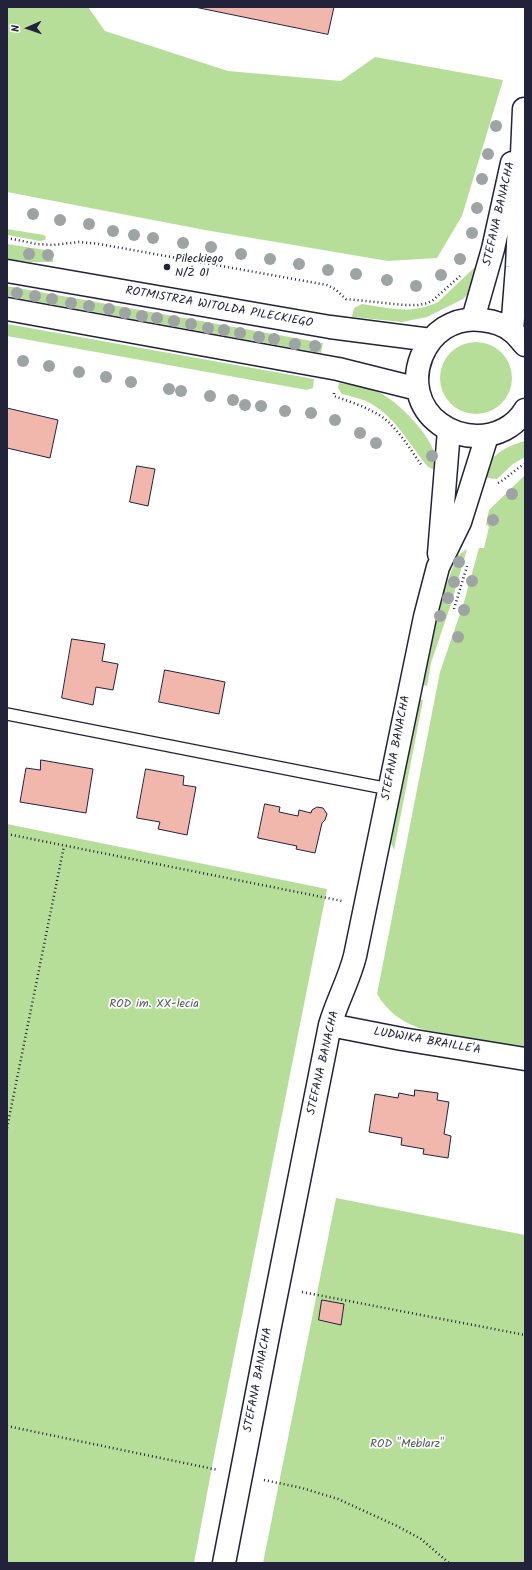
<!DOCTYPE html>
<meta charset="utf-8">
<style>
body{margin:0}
#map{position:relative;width:532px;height:1570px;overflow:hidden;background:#fff;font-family:Kalam,sans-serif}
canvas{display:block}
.frame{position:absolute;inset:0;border:8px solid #22223b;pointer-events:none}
.north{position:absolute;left:8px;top:8px;width:40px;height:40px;-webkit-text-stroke:3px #fff;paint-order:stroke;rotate:268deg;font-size:11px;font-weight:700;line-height:16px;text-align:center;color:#22223b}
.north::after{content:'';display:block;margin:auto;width:14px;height:18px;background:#22223b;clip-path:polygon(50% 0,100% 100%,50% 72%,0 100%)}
</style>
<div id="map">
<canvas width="532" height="1570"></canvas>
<div class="frame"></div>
<div class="north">N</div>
</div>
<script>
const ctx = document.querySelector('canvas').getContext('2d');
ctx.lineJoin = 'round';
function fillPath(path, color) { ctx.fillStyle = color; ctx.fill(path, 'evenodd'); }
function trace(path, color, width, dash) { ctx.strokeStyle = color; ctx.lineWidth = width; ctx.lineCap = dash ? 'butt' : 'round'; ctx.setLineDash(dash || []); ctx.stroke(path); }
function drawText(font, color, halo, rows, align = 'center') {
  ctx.font = font + ' Kalam,sans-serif'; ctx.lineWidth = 3.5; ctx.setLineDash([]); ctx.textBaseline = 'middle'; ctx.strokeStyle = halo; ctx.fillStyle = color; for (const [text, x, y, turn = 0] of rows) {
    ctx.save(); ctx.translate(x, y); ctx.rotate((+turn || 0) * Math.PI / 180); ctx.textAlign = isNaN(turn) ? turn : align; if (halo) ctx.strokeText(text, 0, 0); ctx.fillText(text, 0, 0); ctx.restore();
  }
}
const green = new Path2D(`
 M 7,7 L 88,7 L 105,31 L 228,71 L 341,81 L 375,57 L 503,80 L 462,216 L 437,258 L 388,261 L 205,230 L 7,192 Z
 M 7,229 L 44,235 L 46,237 L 45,240 L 40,241 L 7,235 Z
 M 7,244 L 52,251 L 53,262 L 30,262 L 7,259 Z
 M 481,265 L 469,293 L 463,299 L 427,317 L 402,322 L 352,317 L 354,308 L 362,304 C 389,308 412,315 438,302 L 475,267 Z
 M 7,286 L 323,343 L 321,353 L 7,296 Z
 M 7,324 L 314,379 L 313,388 L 307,390 L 7,336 Z
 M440 378a36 36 0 1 1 72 0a36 36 0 1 1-72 0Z
 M 339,383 C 352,385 366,387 378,392 C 397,400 430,434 435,455 C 437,460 436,465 435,470 L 428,467 C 409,444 394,414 366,401 C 359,398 350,396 342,394 L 338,388 Z
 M 525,441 L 525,457 L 513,464 L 497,479 L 480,477 C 492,455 501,448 525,441 Z
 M 525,475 L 525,1048 L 425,1030 C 405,1024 388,1013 377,994 L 440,672 L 464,602 L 479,548 L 484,548 L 489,527 L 486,524 L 489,510 Z
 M 467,549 L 451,604 L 431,663 L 427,686 L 420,684 L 438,607 L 457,556 Z
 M 417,699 L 423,700 L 394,850 L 390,841 Z
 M 7,824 L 327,889 L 215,1451 L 194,1563 L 7,1563 Z
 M 336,1198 L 525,1235 L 525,1563 L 263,1563 Z`);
const building = new Path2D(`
 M 195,7 L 334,7 L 328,34 Z
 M 7,408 L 58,420 L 50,458 L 7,448 Z
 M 137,466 L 155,469 L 148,506 L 130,502 Z
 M 72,639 L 105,644 L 102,661 L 118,664 L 113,690 L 96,687 L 93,705 L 62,698 Z
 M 165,670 L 225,682 L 219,714 L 159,702 Z
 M 41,760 L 93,769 L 86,813 L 20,802 L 26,768 L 40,770 Z
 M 146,769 L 184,776 L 183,785 L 196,787 L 187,835 L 158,829 L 160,822 L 137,818 Z
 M 265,804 L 280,807 L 279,812 L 298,816 L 299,810 L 311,813 L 312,810 L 317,807 L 323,808 L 327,814 L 325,820 L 322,823 L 315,853 L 296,849 L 297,846 L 258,838 Z
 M 415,1090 L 438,1093 L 437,1100 L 449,1102 L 444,1134 L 451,1136 L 448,1158 L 423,1154 L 424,1149 L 401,1145 L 402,1138 L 369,1132 L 375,1094 L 398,1098 L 399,1093 L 414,1096 Z
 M 322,1300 L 344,1304 L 341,1325 L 319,1320 Z`);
const path = new Path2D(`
 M 7,238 L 37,244 L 53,245 L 79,242 L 99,244 L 327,285 L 335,289 L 346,299 L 404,305 L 418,305 L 428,303 L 433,300 L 460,276
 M 334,393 L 334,396 C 351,402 370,408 385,419 C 400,432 411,450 422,466
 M 498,483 C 508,478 515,469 525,464
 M 454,609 L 467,566
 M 7,834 L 342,901
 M 7,1128 L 64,846
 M 302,1292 L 525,1335
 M 7,1426 L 218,1470
 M 264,1480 L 302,1488 L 338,1499 L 397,1526 L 421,1539 L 449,1563`);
const service = new Path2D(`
 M 7,714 L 389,789`);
const minor = new Path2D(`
 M 473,319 L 493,249 L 512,163
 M 512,331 L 517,267 L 524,109
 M 439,554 L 449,430
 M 330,1025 L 402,1039 L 525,1059
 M 224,1563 L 269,1331 L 330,1025 C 337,1001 349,980 355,956 L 425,617 L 438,567 L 460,522 L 487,436`);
const primary = new Path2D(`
 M 7,271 L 330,327 L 431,340
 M 7,309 L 338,369 L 418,389
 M 525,345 C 521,341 517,335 513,332 C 504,324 492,321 482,320 C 424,312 393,390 440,424 C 451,432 463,436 477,436 C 496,436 515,427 525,410`);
const trees = [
 [496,126],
 [488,154],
 [482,179],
 [477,208],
 [33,214],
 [60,220],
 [89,224],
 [113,231],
 [472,233],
 [134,235],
 [153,238],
 [183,243],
 [211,247],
 [29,254],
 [241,254],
 [48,255],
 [270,259],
 [460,259],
 [299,264],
 [328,270],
 [356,274],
 [441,275],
 [387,280],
 [416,286],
 [17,293],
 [35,296],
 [52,299],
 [71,303],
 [89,306],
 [109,309],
 [125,313],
 [142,316],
 [157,318],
 [174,321],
 [191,324],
 [208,328],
 [224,330],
 [240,333],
 [259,337],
 [274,339],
 [295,344],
 [315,346],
 [23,361],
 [49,366],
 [79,372],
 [106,377],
 [131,382],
 [169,389],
 [181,391],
 [210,396],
 [233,400],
 [245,405],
 [261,406],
 [285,411],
 [311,413],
 [335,420],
 [360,433],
 [376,443],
 [432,456],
 [512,494],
 [493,520],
 [459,562],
 [472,581],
 [454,582],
 [448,598],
 [464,610],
 [440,616],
 [458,637]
];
const markers = [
 [167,267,4,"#22223b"]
];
const streetNames = [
 ["STEFANA BANACHA",500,214,-77],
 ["ROTMISTRZA WITOLDA PILECKIEGO",219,308,10],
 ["STEFANA BANACHA",397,748,-79],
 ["LUDWIKA BRAILLE'A",427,1042,10],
 ["STEFANA BANACHA",324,1063,-77],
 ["STEFANA BANACHA",259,1380,-79]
];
const poiNames = [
 ["Pileckiego",175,260],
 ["N/Ż 01",175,274]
];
const parkNames = [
 ["ROD im. XX-lecia",154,1005],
 ["ROD \"Meblarz\"",407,1445]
];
fillPath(green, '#b7de99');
fillPath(building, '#f1b6ac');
trace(building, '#22223b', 1);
trace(service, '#22223b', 14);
trace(minor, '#22223b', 25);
trace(primary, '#22223b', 25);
trace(path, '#22223b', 2.5, [1, 3]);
trace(service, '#fff', 11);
trace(minor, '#fff', 22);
trace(primary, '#fff', 22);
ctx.fillStyle = '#9ea4a3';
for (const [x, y] of trees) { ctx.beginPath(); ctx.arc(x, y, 6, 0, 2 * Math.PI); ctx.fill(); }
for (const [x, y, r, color] of markers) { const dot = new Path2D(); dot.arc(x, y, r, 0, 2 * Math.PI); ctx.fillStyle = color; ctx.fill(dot); trace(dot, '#fff', 1.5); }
drawText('12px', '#22223b', '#fff', streetNames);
drawText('12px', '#22223b', '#fff', poiNames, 'left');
drawText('12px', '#4f5a57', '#fff', parkNames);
</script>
